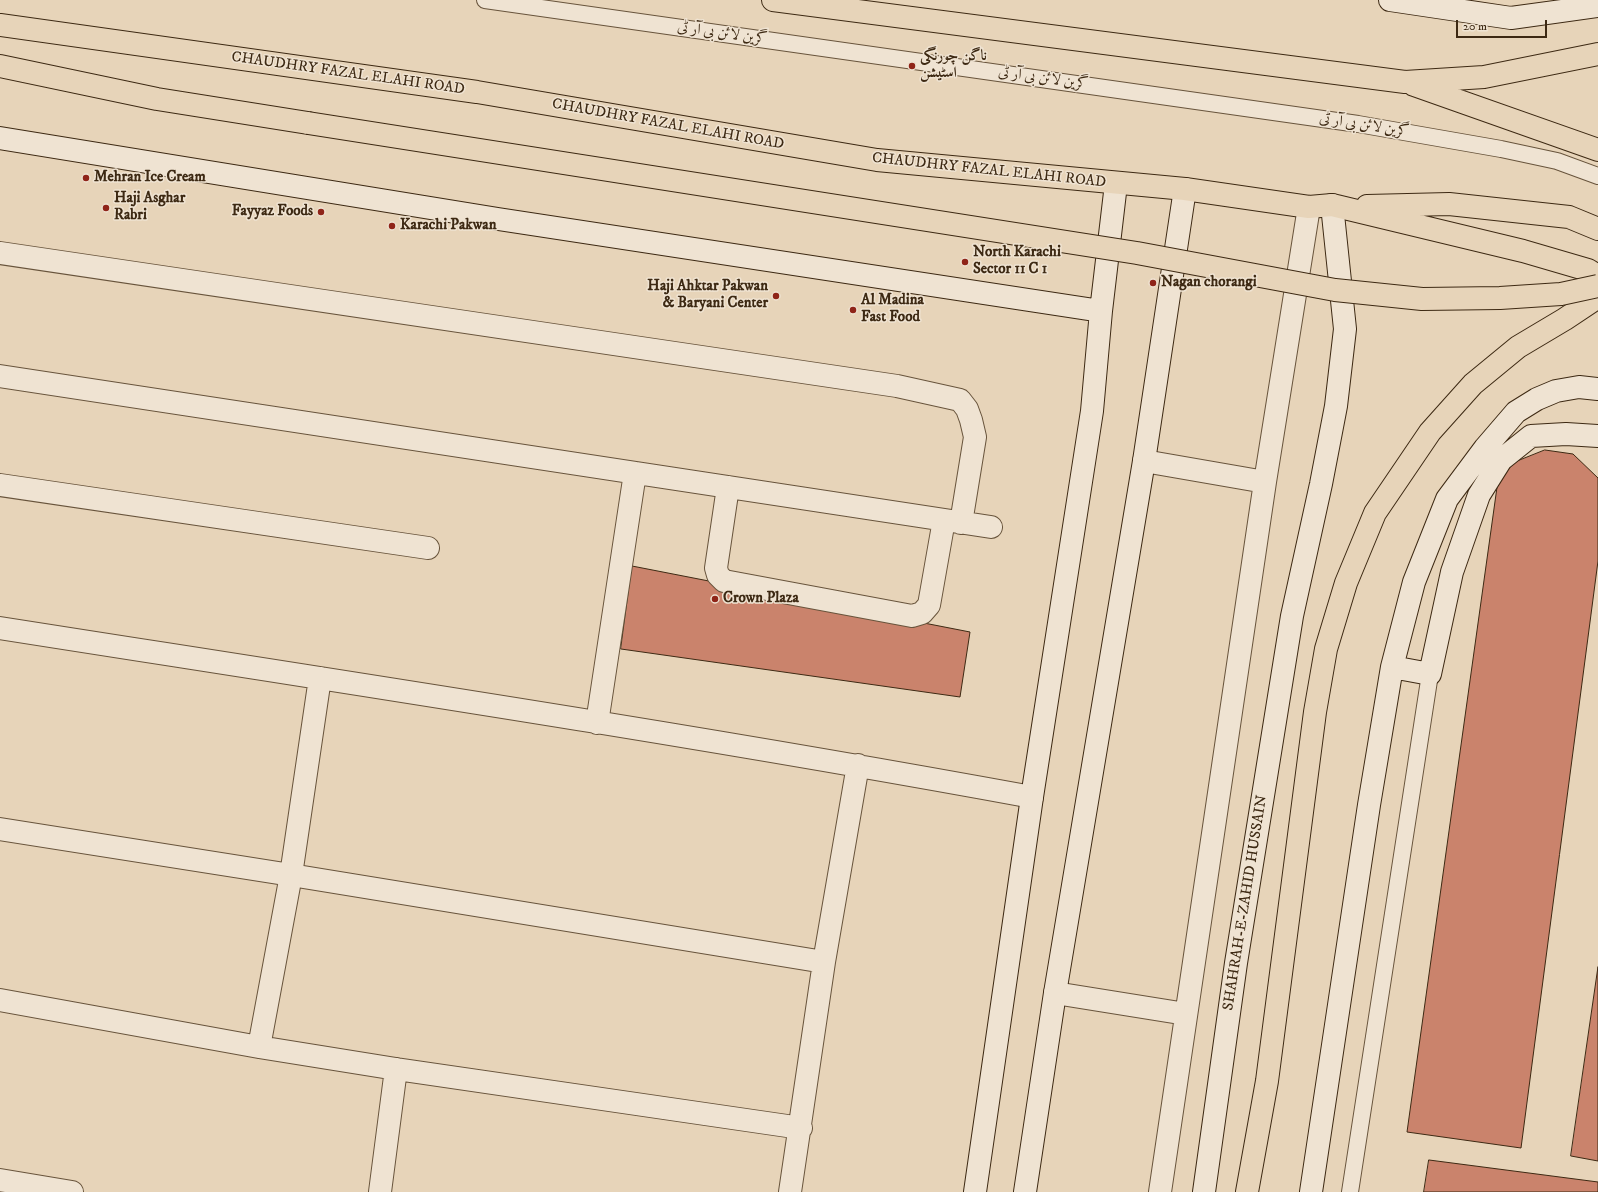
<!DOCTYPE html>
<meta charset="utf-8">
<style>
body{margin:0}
#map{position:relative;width:1598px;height:1192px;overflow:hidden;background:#e7d4b9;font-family:"IM FELL DW Pica",serif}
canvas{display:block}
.scale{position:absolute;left:1456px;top:20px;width:91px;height:18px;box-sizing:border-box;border:2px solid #3d2913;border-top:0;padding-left:5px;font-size:12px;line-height:14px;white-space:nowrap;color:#3d2913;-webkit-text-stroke:3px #efe3d2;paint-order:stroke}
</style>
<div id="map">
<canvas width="1598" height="1192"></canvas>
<div class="scale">20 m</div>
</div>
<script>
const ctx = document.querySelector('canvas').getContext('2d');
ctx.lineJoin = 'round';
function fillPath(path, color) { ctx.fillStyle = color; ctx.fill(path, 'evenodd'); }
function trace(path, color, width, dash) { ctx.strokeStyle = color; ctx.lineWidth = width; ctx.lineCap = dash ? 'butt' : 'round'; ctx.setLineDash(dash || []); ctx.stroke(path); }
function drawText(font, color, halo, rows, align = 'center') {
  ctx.font = font + ' "IM FELL DW Pica",Amiri,serif'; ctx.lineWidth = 3; ctx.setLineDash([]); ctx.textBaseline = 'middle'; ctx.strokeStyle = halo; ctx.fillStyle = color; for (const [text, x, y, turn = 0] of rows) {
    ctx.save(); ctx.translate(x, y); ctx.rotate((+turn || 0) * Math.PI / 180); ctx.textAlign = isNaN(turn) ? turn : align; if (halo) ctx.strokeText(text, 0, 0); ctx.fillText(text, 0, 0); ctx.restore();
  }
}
const building = new Path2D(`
 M 1545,450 L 1573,454 L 1598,478 L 1598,561 L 1521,1148 L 1407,1132 L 1498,480 L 1515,462 Z
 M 632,566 L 970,632 L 960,697 L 621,649 Z
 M 1598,967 L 1598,1161 L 1571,1156 Z
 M 1429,1160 L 1598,1182 L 1598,1192 L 1424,1192 Z`);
const lane = new Path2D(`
 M 485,0 L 1358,124 L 1501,149 L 1557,161 L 1598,176
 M 1350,1192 L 1430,674`);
const street = new Path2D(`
 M 0,253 L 897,386 L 960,400 L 967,409 L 971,420 L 975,437 L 961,523
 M 0,376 L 991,527
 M 1144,461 L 1265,482
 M 0,485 L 428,548
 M 728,487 L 716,568 L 718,575 L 724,581 L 912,616 L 922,613 L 929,605 L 944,520
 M 0,628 C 344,682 689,734 1032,797
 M 597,723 L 635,473
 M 0,829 L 291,875 L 824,962
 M 1055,993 L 1186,1014
 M 0,1000 L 259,1047 L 396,1069 L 801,1128
 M 259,1047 L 291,875 L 320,678
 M 0,1180 L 72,1192
 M 380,1192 L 396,1069
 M 790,1192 L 824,962 L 858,765
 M 1160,1192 L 1265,482 L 1309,207`);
const secondary = new Path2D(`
 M 1390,0 L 1511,18 L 1598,6
 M 0,138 L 498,219 L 1101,311
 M 1392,667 L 1430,674 L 1452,572 L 1479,495 L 1501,460 L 1531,436 L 1566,434 L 1598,436
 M 975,1192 L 1032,797 L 1092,411 L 1101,311 L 1116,184
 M 1025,1192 L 1055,993 L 1144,461 L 1185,189
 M 1204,1192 L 1236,963 L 1292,616 L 1321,484 L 1336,406 L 1345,329 L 1332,205
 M 1311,1192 L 1369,805 L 1392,667 L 1414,582 L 1447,499 L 1485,448 L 1516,412 L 1537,399 L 1556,391 L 1579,387 L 1598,389`);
const primary = new Path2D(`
 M 773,0 L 1405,82 L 1484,77 L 1598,54
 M 0,25 L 477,92 L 877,160 L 1185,189 L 1309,207 L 1332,205 L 1523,251 L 1588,270 L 1598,276
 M 0,66 L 157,99 L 308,123
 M 1414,85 L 1598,150
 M 1367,206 L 1449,204 L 1569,217 L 1598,229
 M 1247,1192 L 1267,1081 L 1315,712 L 1326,649 L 1346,583 L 1375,513 L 1430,432 L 1473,384 L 1518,347 L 1565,319 L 1598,297`);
const primaryBridge = new Path2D(`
 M 308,123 L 1137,253 L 1335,290 L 1422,299 L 1500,298 L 1561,294 L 1598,286`);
const markers = [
 [912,66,4,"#8f2418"],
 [86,178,4,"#8f2418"],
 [106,208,4,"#8f2418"],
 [321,212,4,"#8f2418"],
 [392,226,4,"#8f2418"],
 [965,262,4,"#8f2418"],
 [1153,283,4,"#8f2418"],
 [776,296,4,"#8f2418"],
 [853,310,4,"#8f2418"],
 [715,599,4,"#8f2418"]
];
const streetNames = [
 ["گرین لائن بی آر ٹی",722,34,8],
 ["CHAUDHRY FAZAL ELAHI ROAD",348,74,8],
 ["گرین لائن بی آر ٹی",1043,79,8],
 ["CHAUDHRY FAZAL ELAHI ROAD",668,125,10],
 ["گرین لائن بی آر ٹی",1364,126,9],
 ["CHAUDHRY FAZAL ELAHI ROAD",989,171,6],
 ["SHAHRAH-E-ZAHID HUSSAIN",1246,903,-81]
];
const poiNames = [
 ["ناگن چورنگی",920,57],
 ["اسٹیشن",920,74],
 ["Mehran Ice Cream",94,178],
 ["Haji Asghar",114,199],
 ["Rabri",114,216],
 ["Fayyaz Foods",313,212,"right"],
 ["Karachi Pakwan",400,226],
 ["North Karachi",973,253],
 ["Sector 11 C 1",973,270],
 ["Nagan chorangi",1161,283],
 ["Haji Ahktar Pakwan",768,287,"right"],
 ["& Baryani Center",768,304,"right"],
 ["Al Madina",861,301],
 ["Fast Food",861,318],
 ["Crown Plaza",723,599]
];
fillPath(building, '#ca836c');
trace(building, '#3d2913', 1);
trace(lane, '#68543c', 18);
trace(street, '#68543c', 24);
trace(secondary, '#3d2913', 24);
trace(primary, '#3d2913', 24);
trace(lane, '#efe3d2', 16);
trace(street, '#efe3d2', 22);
trace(secondary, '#efe3d2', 22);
trace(primary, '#e7d4b9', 22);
trace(primaryBridge, '#3d2913', 24, []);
trace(primaryBridge, '#e7d4b9', 22);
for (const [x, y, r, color] of markers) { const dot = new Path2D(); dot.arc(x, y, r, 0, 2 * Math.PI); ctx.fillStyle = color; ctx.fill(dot); trace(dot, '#efe3d2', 1.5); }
drawText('15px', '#3d2913', '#efe3d2', streetNames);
drawText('bold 15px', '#3d2913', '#efe3d2', poiNames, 'left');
</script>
